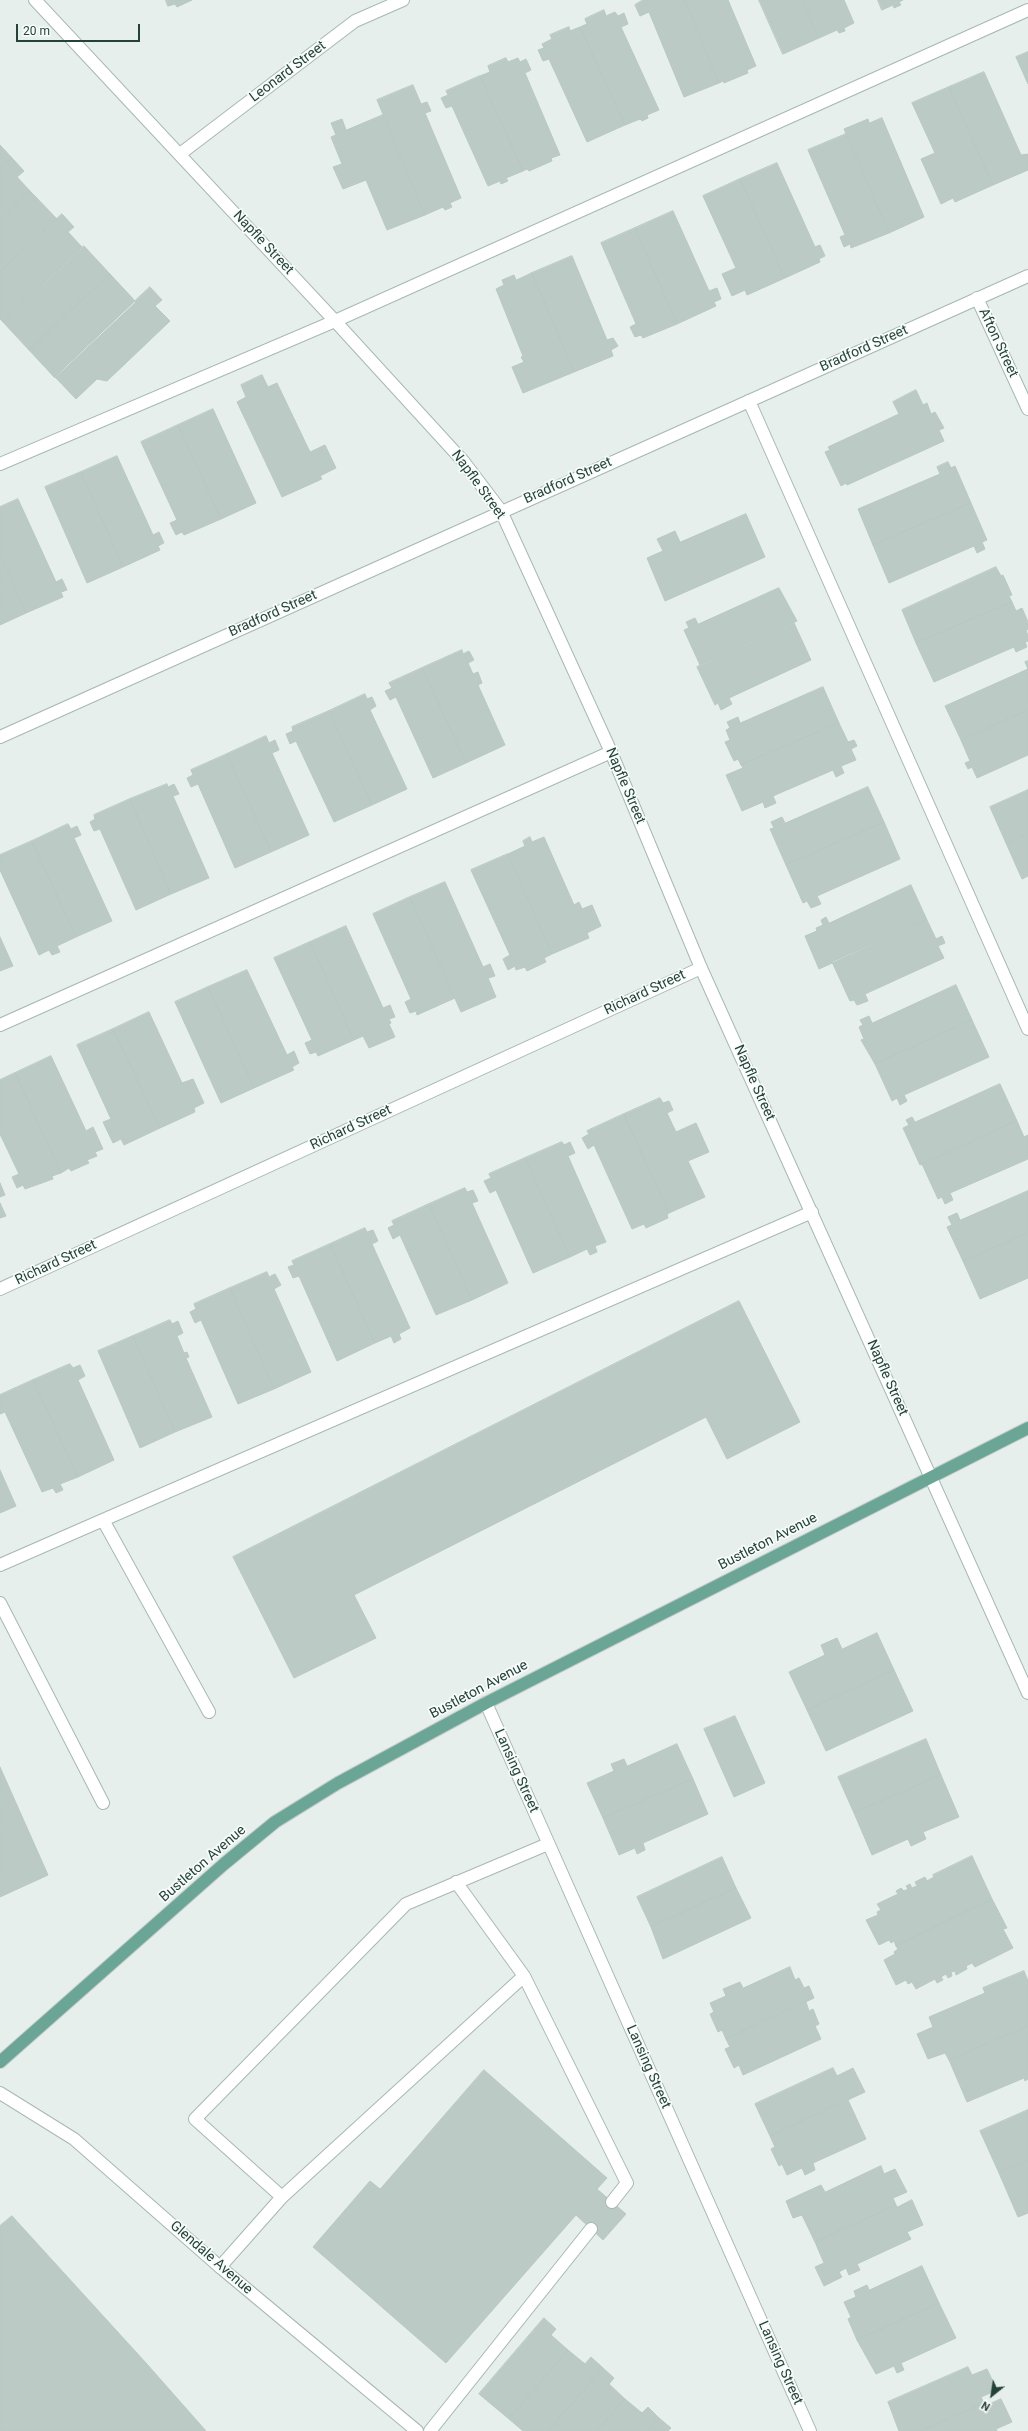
<!DOCTYPE html>
<style>
body{margin:0}
#map{position:relative;width:1028px;height:2431px;overflow:hidden;background:#e6efeb;font-family:Roboto,sans-serif}
canvas{display:block}
.north{position:absolute;left:972px;top:2375px;width:40px;height:40px;-webkit-text-stroke:3px #f7fbf9;paint-order:stroke;rotate:210deg;font-size:11px;font-weight:700;line-height:16px;text-align:center;color:#24423a}
.north::after{content:'';display:block;margin:auto;width:14px;height:18px;background:#24423a;clip-path:polygon(50% 0,100% 100%,50% 72%,0 100%)}
.scale{position:absolute;left:16px;top:24px;width:124px;height:18px;box-sizing:border-box;border:2px solid #24423a;border-top:0;padding-left:5px;font-size:12px;line-height:14px;white-space:nowrap;color:#24423a;-webkit-text-stroke:3px #f7fbf9;paint-order:stroke}
</style>
<div id="map">
<canvas width="1028" height="2431"></canvas>
<div class="north">N</div>
<div class="scale">20 m</div>
</div>
<script>
const ctx = document.querySelector('canvas').getContext('2d');
ctx.lineJoin = 'round';
function fillPath(path, color) { ctx.fillStyle = color; ctx.fill(path, 'evenodd'); }
function trace(path, color, width, dash) { ctx.strokeStyle = color; ctx.lineWidth = width; ctx.lineCap = dash ? 'butt' : 'round'; ctx.setLineDash(dash || []); ctx.stroke(path); }
function drawText(font, color, halo, rows, align = 'center') {
  ctx.font = font + ' Roboto,sans-serif'; ctx.lineWidth = 3.5; ctx.setLineDash([]); ctx.textBaseline = 'middle'; ctx.strokeStyle = halo; ctx.fillStyle = color; for (const [text, x, y, turn = 0] of rows) {
    ctx.save(); ctx.translate(x, y); ctx.rotate((+turn || 0) * Math.PI / 180); ctx.textAlign = isNaN(turn) ? turn : align; if (halo) ctx.strokeText(text, 0, 0); ctx.fillText(text, 0, 0); ctx.restore();
  }
}
const building = new Path2D(`
 M 166,0 L 192,0 L 177,7 L 175,4 L 168,6 Z
 M 643,0 L 685,0 L 719,83 L 684,97 L 649,12 L 640,16 L 635,5 Z
 M 685,0 L 728,0 L 756,66 L 747,70 L 748,73 L 724,83 L 723,81 L 719,83 Z
 M 759,0 L 802,0 L 819,38 L 783,54 Z
 M 802,0 L 844,0 L 854,23 L 844,28 L 845,31 L 839,33 L 837,30 L 819,38 Z
 M 878,0 L 903,0 L 899,2 L 901,5 L 894,8 L 893,5 L 882,10 Z
 M 604,10 L 606,16 L 615,12 L 618,16 L 624,13 L 628,24 L 621,27 L 659,110 L 647,115 L 648,118 L 642,121 L 640,119 L 625,125 L 580,27 L 587,24 L 585,19 Z
 M 569,27 L 570,31 L 580,27 L 625,125 L 587,142 L 549,59 L 543,61 L 538,50 L 544,48 L 542,44 L 552,39 L 550,35 Z
 M 1028,52 L 1028,84 L 1016,57 Z
 M 506,58 L 508,62 L 518,58 L 520,62 L 526,59 L 531,70 L 525,73 L 560,155 L 551,158 L 552,161 L 529,171 L 527,169 L 523,171 L 480,76 L 490,72 L 488,66 Z
 M 984,72 L 1021,155 L 1028,154 L 1028,170 L 993,185 L 949,87 Z
 M 480,76 L 523,171 L 506,178 L 508,181 L 501,184 L 500,181 L 488,186 L 452,106 L 446,108 L 441,98 L 448,95 L 446,91 Z
 M 413,85 L 421,104 L 427,102 L 431,111 L 425,113 L 461,198 L 450,203 L 452,207 L 445,210 L 443,207 L 425,215 L 377,100 Z
 M 949,87 L 993,185 L 955,202 L 953,198 L 941,204 L 921,159 L 935,153 L 912,103 Z
 M 383,115 L 425,215 L 387,230 L 366,180 L 343,189 L 333,167 L 342,164 L 331,137 L 336,135 L 331,123 L 342,119 L 346,130 Z
 M 882,118 L 924,217 L 889,233 L 844,129 L 868,119 L 869,123 Z
 M 846,134 L 889,233 L 851,248 L 850,244 L 844,247 L 840,237 L 845,235 L 808,150 Z
 M 0,145 L 12,158 L 0,169 Z
 M 12,158 L 24,171 L 17,177 L 30,191 L 0,220 L 0,169 Z
 M 777,163 L 815,247 L 820,245 L 825,256 L 819,259 L 820,262 L 785,278 L 740,179 Z
 M 740,179 L 785,278 L 747,295 L 745,290 L 732,296 L 722,274 L 736,268 L 703,196 Z
 M 30,191 L 57,219 L 0,272 L 0,220 Z
 M 673,211 L 709,291 L 717,288 L 721,299 L 714,302 L 716,306 L 677,324 L 635,228 Z
 M 62,214 L 74,227 L 68,232 L 82,247 L 3,322 L 0,319 L 0,272 Z
 M 635,228 L 677,324 L 643,338 L 641,335 L 635,337 L 630,327 L 636,324 L 601,243 Z
 M 84,246 L 110,274 L 29,350 L 3,322 Z
 M 572,256 L 607,340 L 613,338 L 618,346 L 611,350 L 613,356 L 574,372 L 532,273 Z
 M 532,273 L 574,372 L 523,393 L 512,367 L 524,362 L 521,357 L 523,356 L 496,289 L 504,285 L 502,280 L 514,275 L 516,280 Z
 M 110,274 L 136,302 L 55,378 L 29,350 Z
 M 150,287 L 162,300 L 155,306 L 170,321 L 107,381 L 97,379 L 76,399 L 55,377 Z
 M 262,375 L 268,387 L 277,383 L 310,452 L 325,445 L 336,468 L 320,476 L 322,479 L 282,497 L 237,402 L 246,397 L 241,385 Z
 M 916,390 L 923,405 L 927,403 L 931,414 L 935,412 L 944,428 L 939,430 L 944,441 L 847,485 L 846,483 L 841,486 L 825,452 L 830,450 L 828,447 L 899,414 L 893,402 Z
 M 213,409 L 256,503 L 221,519 L 178,425 Z
 M 178,425 L 221,519 L 184,535 L 182,532 L 176,535 L 170,523 L 177,520 L 141,442 Z
 M 117,456 L 153,535 L 159,532 L 164,543 L 158,546 L 160,550 L 123,567 L 81,472 Z
 M 948,462 L 951,468 L 955,466 L 971,503 L 873,545 L 858,509 L 940,474 L 937,467 Z
 M 81,472 L 123,567 L 87,583 L 45,487 Z
 M 18,499 L 56,582 L 62,579 L 67,590 L 61,592 L 63,597 L 26,613 L 0,554 L 0,507 Z
 M 971,503 L 987,540 L 982,542 L 985,549 L 977,553 L 974,546 L 889,583 L 873,545 Z
 M 746,514 L 765,557 L 665,601 L 647,558 L 663,551 L 657,539 L 675,531 L 680,542 Z
 M 0,554 L 26,613 L 0,625 Z
 M 996,567 L 1001,576 L 1003,575 L 1012,595 L 1009,596 L 1012,602 L 916,643 L 902,610 Z
 M 779,588 L 797,621 L 700,665 L 684,630 L 689,628 L 686,622 L 695,618 L 698,624 Z
 M 1012,602 L 1016,611 L 1022,608 L 1028,622 L 1028,629 L 1026,630 L 1028,636 L 1028,641 L 1025,642 L 1027,647 L 1016,652 L 1014,647 L 934,682 L 916,643 Z
 M 794,623 L 811,660 L 729,698 L 732,704 L 721,710 L 718,703 L 715,705 L 697,667 Z
 M 462,650 L 463,654 L 469,651 L 474,660 L 468,663 L 473,674 L 478,672 L 482,683 L 478,685 L 505,745 L 466,763 L 422,668 Z
 M 1028,661 L 1028,710 L 961,740 L 945,706 L 1028,669 L 1025,662 Z
 M 422,668 L 466,763 L 433,778 L 396,697 L 390,700 L 385,691 L 392,688 L 389,683 Z
 M 823,687 L 839,723 L 741,765 L 738,759 L 734,761 L 725,742 L 730,740 L 726,730 L 730,728 L 727,722 L 738,717 L 740,723 Z
 M 365,694 L 367,699 L 372,697 L 376,706 L 370,710 L 407,789 L 372,805 L 329,711 Z
 M 1028,710 L 1028,755 L 977,778 L 972,767 L 968,769 L 965,763 L 970,761 L 961,740 Z
 M 329,711 L 372,805 L 334,822 L 296,741 L 290,744 L 286,734 L 293,731 L 292,727 Z
 M 839,723 L 848,742 L 854,740 L 857,746 L 851,749 L 856,760 L 841,766 L 844,773 L 836,777 L 833,770 L 773,796 L 776,803 L 765,808 L 763,802 L 742,811 L 726,775 L 743,768 L 741,765 Z
 M 266,736 L 269,743 L 275,740 L 279,750 L 272,753 L 309,835 L 271,852 L 227,754 Z
 M 227,754 L 271,852 L 235,868 L 198,784 L 191,787 L 187,778 L 193,775 L 191,770 Z
 M 167,784 L 168,787 L 174,784 L 179,794 L 173,796 L 209,878 L 171,894 L 130,799 Z
 M 868,787 L 884,822 L 786,865 L 770,829 L 774,828 L 771,822 L 782,817 L 785,823 Z
 M 1028,790 L 1028,834 L 1006,843 L 990,807 Z
 M 130,799 L 171,894 L 136,910 L 100,829 L 94,831 L 90,822 L 95,819 L 94,815 Z
 M 884,822 L 900,859 L 817,896 L 821,904 L 811,908 L 807,901 L 803,903 L 786,865 Z
 M 68,824 L 71,829 L 77,826 L 81,835 L 74,838 L 112,921 L 76,937 L 32,841 Z
 M 1028,834 L 1028,876 L 1022,879 L 1006,843 Z
 M 530,837 L 532,842 L 544,837 L 574,905 L 579,902 L 582,909 L 592,905 L 601,926 L 587,933 L 589,938 L 552,954 L 508,854 L 525,846 L 523,841 Z
 M 32,841 L 76,937 L 57,946 L 60,952 L 52,955 L 49,950 L 39,955 L 0,870 L 0,855 Z
 M 508,854 L 552,954 L 544,958 L 546,962 L 527,971 L 525,967 L 516,970 L 515,966 L 508,970 L 503,959 L 510,955 L 471,870 Z
 M 445,882 L 483,967 L 490,964 L 495,976 L 488,978 L 496,997 L 461,1012 L 410,897 Z
 M 911,885 L 927,920 L 819,969 L 805,936 L 817,931 L 816,928 L 823,925 L 821,920 L 826,917 L 829,923 Z
 M 410,897 L 455,998 L 417,1015 L 416,1011 L 410,1013 L 405,1002 L 411,999 L 373,914 Z
 M 927,920 L 936,939 L 942,936 L 945,943 L 938,946 L 944,958 L 865,994 L 868,1001 L 857,1005 L 854,1000 L 850,1001 L 832,962 Z
 M 346,926 L 383,1008 L 390,1005 L 395,1017 L 389,1019 L 391,1023 L 389,1024 L 395,1037 L 369,1048 L 363,1036 L 354,1040 L 310,942 Z
 M 0,937 L 13,966 L 0,971 Z
 M 310,942 L 354,1040 L 318,1056 L 316,1052 L 310,1054 L 305,1043 L 312,1040 L 274,958 Z
 M 247,970 L 287,1055 L 294,1051 L 299,1063 L 292,1067 L 294,1070 L 254,1088 L 208,987 Z
 M 956,985 L 972,1020 L 875,1064 L 861,1040 L 864,1039 L 859,1027 L 863,1025 L 860,1020 L 869,1016 L 872,1023 Z
 M 208,987 L 254,1088 L 221,1103 L 175,1002 Z
 M 149,1012 L 182,1083 L 193,1079 L 204,1103 L 194,1108 L 195,1112 L 160,1128 L 113,1029 Z
 M 972,1020 L 989,1057 L 904,1095 L 907,1101 L 900,1105 L 897,1098 L 892,1101 L 875,1064 Z
 M 113,1029 L 160,1128 L 124,1145 L 121,1139 L 113,1143 L 103,1122 L 111,1119 L 77,1045 Z
 M 51,1056 L 86,1131 L 93,1127 L 103,1149 L 95,1152 L 97,1156 L 87,1160 L 89,1163 L 71,1171 L 69,1168 L 61,1173 L 15,1073 Z
 M 15,1073 L 61,1173 L 52,1176 L 53,1179 L 25,1189 L 23,1185 L 17,1188 L 12,1177 L 19,1174 L 0,1134 L 0,1080 Z
 M 1000,1084 L 1017,1121 L 920,1165 L 903,1128 L 909,1125 L 906,1120 L 912,1117 L 915,1122 Z
 M 660,1098 L 663,1103 L 669,1101 L 673,1110 L 667,1113 L 676,1132 L 696,1123 L 709,1152 L 688,1161 L 705,1197 L 669,1213 L 624,1114 Z
 M 624,1114 L 669,1213 L 667,1214 L 668,1218 L 646,1228 L 644,1224 L 632,1229 L 594,1145 L 588,1149 L 582,1138 L 589,1134 L 587,1131 Z
 M 1017,1121 L 1024,1137 L 1028,1135 L 1028,1159 L 950,1193 L 953,1200 L 945,1204 L 942,1197 L 938,1199 L 922,1164 Z
 M 562,1142 L 564,1145 L 570,1142 L 575,1153 L 568,1156 L 606,1242 L 595,1246 L 597,1252 L 590,1255 L 587,1249 L 570,1257 L 525,1158 Z
 M 525,1158 L 570,1257 L 533,1273 L 496,1190 L 490,1193 L 484,1181 L 491,1178 L 489,1174 Z
 M 0,1183 L 5,1195 L 0,1197 Z
 M 465,1188 L 467,1192 L 473,1190 L 478,1201 L 472,1203 L 508,1283 L 472,1300 L 429,1204 Z
 M 1028,1191 L 1028,1233 L 963,1261 L 947,1227 L 952,1225 L 948,1217 L 957,1213 L 960,1220 Z
 M 0,1203 L 6,1216 L 0,1218 Z
 M 429,1204 L 472,1300 L 436,1315 L 400,1235 L 393,1239 L 388,1228 L 394,1225 L 392,1221 Z
 M 365,1228 L 367,1232 L 373,1230 L 378,1241 L 372,1244 L 410,1328 L 399,1334 L 401,1339 L 394,1343 L 391,1336 L 375,1343 L 330,1244 Z
 M 1028,1233 L 1028,1278 L 980,1299 L 963,1261 Z
 M 330,1244 L 375,1343 L 337,1361 L 299,1276 L 293,1278 L 288,1267 L 294,1265 L 292,1261 Z
 M 267,1272 L 269,1277 L 275,1274 L 281,1285 L 274,1289 L 311,1372 L 274,1389 L 230,1288 Z
 M 230,1288 L 274,1389 L 238,1404 L 201,1320 L 195,1323 L 190,1312 L 196,1309 L 194,1304 Z
 M 739,1301 L 800,1422 L 727,1459 L 706,1417 L 354,1595 L 376,1638 L 294,1678 L 233,1557 Z
 M 170,1320 L 172,1324 L 178,1321 L 183,1333 L 177,1336 L 184,1353 L 187,1352 L 189,1357 L 186,1358 L 212,1417 L 175,1432 L 133,1336 Z
 M 133,1336 L 175,1432 L 140,1448 L 98,1351 Z
 M 70,1364 L 73,1368 L 80,1365 L 85,1376 L 78,1380 L 114,1460 L 78,1477 L 33,1380 Z
 M 33,1380 L 78,1477 L 60,1484 L 63,1490 L 56,1493 L 53,1488 L 42,1492 L 5,1412 L 0,1414 L 0,1395 Z
 M 0,1470 L 16,1506 L 0,1513 Z
 M 877,1633 L 894,1670 L 807,1710 L 789,1672 L 825,1655 L 821,1645 L 837,1638 L 842,1649 Z
 M 894,1670 L 913,1711 L 826,1751 L 807,1710 Z
 M 735,1716 L 765,1783 L 734,1797 L 704,1729 Z
 M 926,1739 L 941,1775 L 854,1813 L 838,1777 Z
 M 677,1744 L 693,1779 L 603,1818 L 587,1783 L 614,1771 L 611,1764 L 624,1759 L 627,1766 Z
 M 0,1767 L 48,1875 L 0,1897 Z
 M 941,1775 L 959,1817 L 923,1832 L 926,1839 L 911,1846 L 908,1839 L 872,1855 L 854,1813 Z
 M 693,1779 L 708,1814 L 643,1843 L 645,1850 L 637,1854 L 635,1848 L 619,1855 L 603,1818 Z
 M 972,1856 L 992,1899 L 896,1946 L 894,1941 L 891,1943 L 889,1940 L 879,1945 L 866,1920 L 878,1915 L 877,1912 L 881,1910 L 877,1904 L 898,1894 L 896,1891 L 901,1888 L 904,1891 L 908,1889 L 906,1886 L 910,1884 L 912,1888 L 917,1886 L 915,1882 L 925,1877 L 927,1881 L 934,1877 L 933,1875 Z
 M 722,1857 L 736,1888 L 651,1927 L 637,1897 Z
 M 736,1888 L 751,1918 L 663,1959 L 651,1927 Z
 M 992,1899 L 1007,1928 L 1003,1929 L 1013,1948 L 975,1967 L 972,1963 L 966,1966 L 967,1969 L 956,1975 L 955,1971 L 951,1972 L 952,1976 L 948,1978 L 946,1974 L 941,1977 L 943,1980 L 937,1983 L 935,1979 L 916,1989 L 912,1982 L 908,1984 L 906,1980 L 896,1985 L 884,1960 L 895,1954 L 894,1952 L 898,1949 L 896,1946 Z
 M 790,1967 L 795,1980 L 799,1978 L 804,1988 L 809,1986 L 814,1998 L 726,2039 L 722,2030 L 718,2032 L 710,2014 L 714,2012 L 710,2003 L 726,1996 L 723,1989 L 740,1982 L 743,1988 Z
 M 1024,1971 L 1028,1981 L 1028,2026 L 949,2060 L 945,2053 L 928,2059 L 917,2034 L 933,2027 L 929,2017 L 985,1993 L 983,1988 Z
 M 806,2002 L 809,2011 L 813,2009 L 819,2024 L 815,2026 L 821,2039 L 743,2075 L 739,2065 L 734,2068 L 725,2049 L 730,2047 L 726,2039 Z
 M 1028,2026 L 1028,2079 L 1025,2081 L 1024,2078 L 967,2102 L 949,2060 Z
 M 833,2068 L 837,2076 L 853,2068 L 865,2092 L 770,2136 L 755,2104 Z
 M 484,2070 L 607,2178 L 597,2189 L 626,2214 L 603,2240 L 576,2215 L 446,2363 L 313,2247 L 370,2181 L 380,2189 Z
 M 848,2100 L 866,2139 L 813,2163 L 815,2170 L 805,2175 L 802,2168 L 787,2175 L 782,2164 L 779,2166 L 771,2149 L 775,2147 L 770,2136 Z
 M 1028,2110 L 1028,2160 L 999,2173 L 980,2131 Z
 M 1028,2160 L 1028,2213 L 1018,2217 L 999,2173 Z
 M 881,2166 L 884,2174 L 895,2169 L 907,2192 L 893,2198 L 896,2205 L 815,2242 L 802,2215 L 793,2218 L 786,2201 L 821,2185 L 825,2192 Z
 M 912,2200 L 923,2225 L 907,2232 L 911,2239 L 857,2264 L 860,2270 L 849,2275 L 846,2268 L 839,2272 L 842,2277 L 824,2286 L 815,2267 L 824,2263 L 815,2242 L 896,2205 L 897,2207 Z
 M 12,2216 L 146,2363 L 206,2431 L 0,2431 L 0,2226 Z
 M 922,2266 L 939,2303 L 857,2340 L 848,2319 L 851,2317 L 844,2302 L 856,2297 L 854,2291 L 867,2285 L 869,2290 Z
 M 939,2303 L 956,2338 L 901,2363 L 904,2370 L 897,2373 L 894,2366 L 876,2374 L 857,2340 Z
 M 544,2318 L 556,2329 L 551,2335 L 568,2350 L 509,2419 L 479,2394 Z
 M 568,2350 L 585,2364 L 591,2357 L 603,2368 L 548,2431 L 523,2431 L 509,2419 Z
 M 968,2367 L 972,2375 L 987,2369 L 997,2390 L 981,2397 L 984,2403 L 921,2431 L 899,2431 L 888,2402 Z
 M 603,2368 L 614,2378 L 609,2384 L 625,2399 L 597,2431 L 548,2431 Z
 M 625,2399 L 642,2413 L 648,2407 L 659,2418 L 648,2431 L 597,2431 Z
 M 1001,2399 L 1012,2422 L 996,2429 L 997,2431 L 921,2431 L 984,2403 L 985,2406 Z
 M 659,2418 L 671,2428 L 668,2431 L 648,2431 Z`);
const service = new Path2D(`
 M 749,401 L 1028,1029
 M 0,464 L 335,321 L 1028,10
 M 0,1025 L 611,752
 M 103,1520 L 812,1212
 M 0,1565 L 103,1520 L 209,1712
 M 0,1603 L 103,1803
 M 456,1882 L 524,1976 L 282,2197 L 195,2119 L 406,1904 L 548,1844
 M 524,1976 L 627,2183 L 612,2202
 M 220,2267 L 282,2197
 M 430,2431 L 591,2229`);
const minor = new Path2D(`
 M 35,0 L 335,321 L 463,461 L 501,511 L 611,752 L 701,968 L 1028,1693
 M 180,154 L 355,21 L 403,0
 M 977,298 L 1028,409
 M 0,737 L 1028,276
 M 0,1289 L 701,968
 M 486,1703 L 810,2431`);
const tertiary = new Path2D(`
 M 0,2093 L 74,2139 L 220,2267 L 417,2431`);
const primary = new Path2D(`
 M 0,2062 L 224,1864 L 275,1822 L 338,1783 L 486,1703 L 1028,1428`);
const streetNames = [
 ["Leonard Street",288,72,-37],
 ["Napfle Street",263,243,47],
 ["Afton Street",998,343,65],
 ["Bradford Street",864,349,-24],
 ["Bradford Street",568,481,-24],
 ["Napfle Street",478,485,54],
 ["Bradford Street",273,614,-24],
 ["Napfle Street",625,786,67],
 ["Richard Street",645,993,-25],
 ["Napfle Street",754,1083,66],
 ["Richard Street",351,1128,-25],
 ["Richard Street",56,1263,-25],
 ["Napfle Street",887,1378,66],
 ["Bustleton Avenue",768,1542,-27],
 ["Bustleton Avenue",479,1690,-28],
 ["Lansing Street",516,1771,66],
 ["Bustleton Avenue",203,1864,-41],
 ["Lansing Street",648,2067,66],
 ["Glendale Avenue",211,2258,41],
 ["Lansing Street",780,2363,66]
];
fillPath(building, '#bbcac4');
trace(building, '#b8c9c2', 1);
trace(service, '#a8b8b2', 14);
trace(minor, '#a8b8b2', 14);
trace(tertiary, '#a8b8b2', 14);
trace(primary, '#c2cac8', 14);
trace(service, '#fff', 12);
trace(minor, '#fff', 12);
trace(tertiary, '#fff', 12);
trace(primary, '#6aa596', 12);
drawText('14px', '#24423a', '#f7fbf9', streetNames);
</script>
